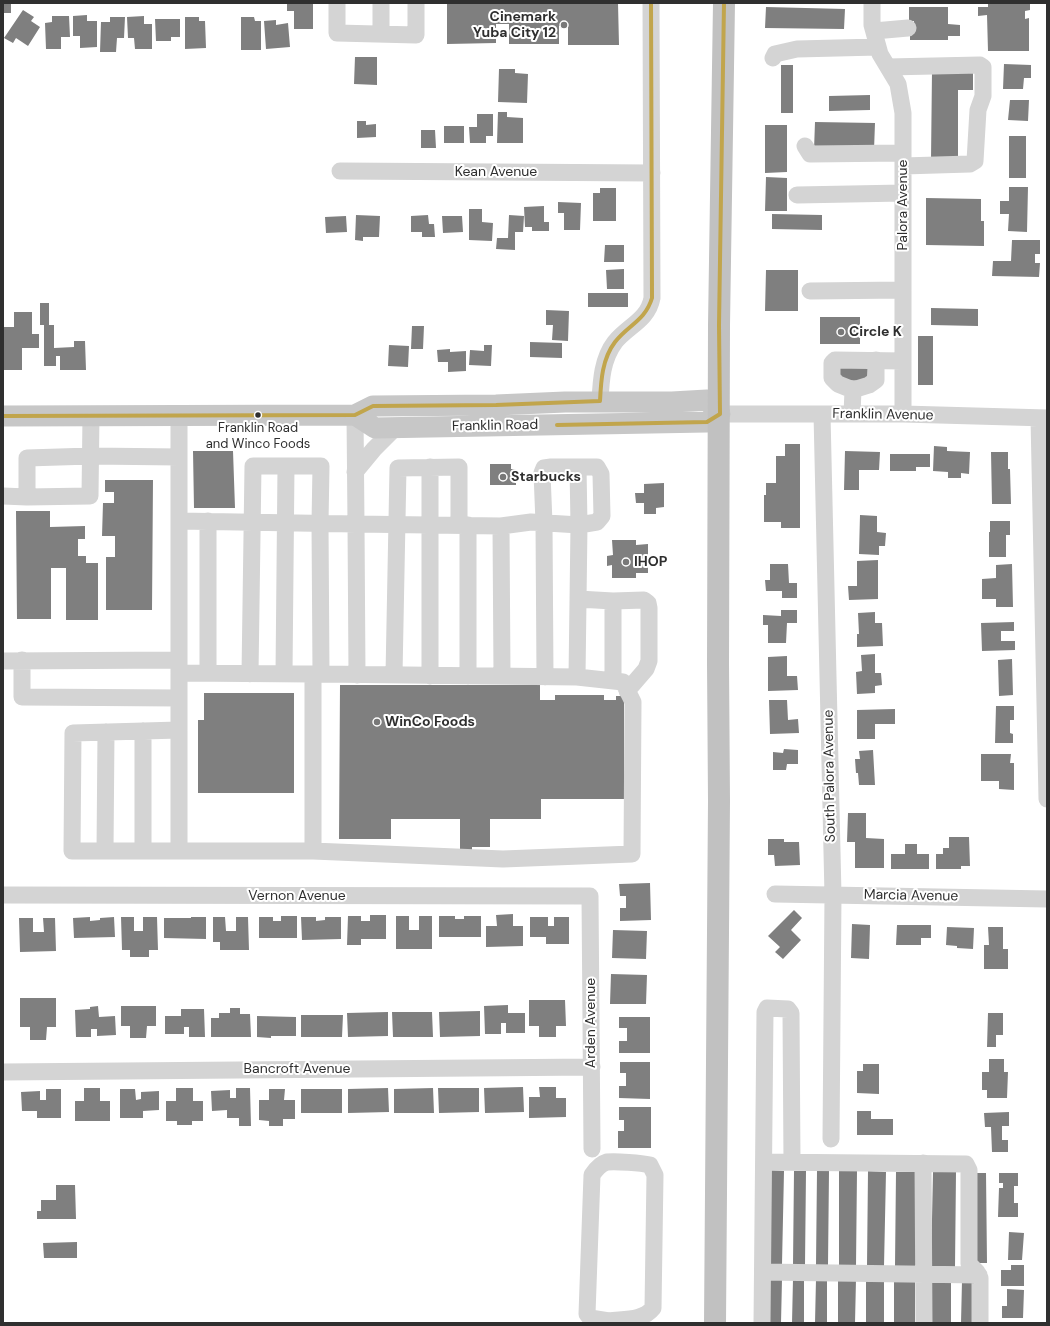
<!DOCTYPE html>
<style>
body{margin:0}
#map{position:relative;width:1050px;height:1326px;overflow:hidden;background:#fff;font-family:"DM Sans",sans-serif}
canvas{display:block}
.frame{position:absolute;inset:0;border:4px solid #2f2f2f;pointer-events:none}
</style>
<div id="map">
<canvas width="1050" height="1326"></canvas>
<div class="frame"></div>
</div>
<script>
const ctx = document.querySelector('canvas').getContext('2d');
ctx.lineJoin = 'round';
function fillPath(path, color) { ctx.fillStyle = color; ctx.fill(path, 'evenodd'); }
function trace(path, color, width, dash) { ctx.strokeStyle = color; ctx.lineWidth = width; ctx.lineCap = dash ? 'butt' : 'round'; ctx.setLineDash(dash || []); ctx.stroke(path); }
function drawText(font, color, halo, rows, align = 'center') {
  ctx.font = font + ' "DM Sans",sans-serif'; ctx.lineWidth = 4; ctx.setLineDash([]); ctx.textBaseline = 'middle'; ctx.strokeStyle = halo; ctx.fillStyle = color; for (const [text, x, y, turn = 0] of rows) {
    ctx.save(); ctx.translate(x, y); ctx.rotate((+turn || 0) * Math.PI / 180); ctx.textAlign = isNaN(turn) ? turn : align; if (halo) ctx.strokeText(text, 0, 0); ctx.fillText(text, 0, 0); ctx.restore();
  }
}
const building = new Path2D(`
 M 3,3 L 11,3 L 11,13 L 3,13 Z
 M 287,3 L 313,3 L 313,29 L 294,29 L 294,11 L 287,11 Z
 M 447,3 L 618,3 L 619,45 L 568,45 L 568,26 L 559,26 L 559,44 L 509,44 L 509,24 L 496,24 L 496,43 L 447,44 Z
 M 988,3 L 1030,3 L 1030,10 L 1025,11 L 1025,19 L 1029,18 L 1029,51 L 988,51 L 987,15 L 978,16 L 978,7 L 988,7 Z
 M 766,7 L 845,9 L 844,29 L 765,28 Z
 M 909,7 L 948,7 L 948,24 L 960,25 L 960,36 L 948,36 L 948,40 L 910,40 L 910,33 L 914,33 L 914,21 L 909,21 Z
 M 23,10 L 34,17 L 31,21 L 40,27 L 28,46 L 16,38 L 13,43 L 4,38 Z
 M 87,15 L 87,21 L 97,21 L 97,47 L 80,48 L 80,36 L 73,36 L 73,16 Z
 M 52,16 L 69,16 L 70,37 L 61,37 L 61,49 L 46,49 L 45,23 L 52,22 Z
 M 144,16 L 144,24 L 152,24 L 152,49 L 135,49 L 134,38 L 128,38 L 127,17 Z
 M 110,17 L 125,17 L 124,38 L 117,38 L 116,52 L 100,52 L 101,22 L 110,22 Z
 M 185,17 L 199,17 L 199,21 L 205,21 L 206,48 L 185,49 Z
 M 241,17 L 254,17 L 255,21 L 261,21 L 261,50 L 241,50 Z
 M 155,19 L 180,19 L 180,37 L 171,37 L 171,41 L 156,41 Z
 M 276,20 L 276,25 L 288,23 L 290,47 L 266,49 L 264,21 Z
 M 355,57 L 377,57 L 377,85 L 354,84 Z
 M 1004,64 L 1031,65 L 1031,78 L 1024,78 L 1023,89 L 1003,89 Z
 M 781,65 L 793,65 L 793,113 L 781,113 Z
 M 499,69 L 515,69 L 515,73 L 528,74 L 527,103 L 498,102 Z
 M 932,71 L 973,71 L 973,90 L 958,90 L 958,160 L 931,160 Z
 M 870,95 L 870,110 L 829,111 L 829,96 Z
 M 1010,100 L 1029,100 L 1028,121 L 1008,120 Z
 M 498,112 L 507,112 L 507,117 L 523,118 L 523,143 L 497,143 Z
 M 477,114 L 493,114 L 493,136 L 486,136 L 486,143 L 470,143 L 469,127 L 477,127 Z
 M 357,121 L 366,121 L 366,125 L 376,124 L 376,137 L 357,138 Z
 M 815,122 L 875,123 L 874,150 L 814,150 Z
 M 765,125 L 787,125 L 787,172 L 765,173 Z
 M 444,126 L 464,126 L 464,143 L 444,143 Z
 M 421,130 L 435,130 L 436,148 L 421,148 Z
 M 1009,136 L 1026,136 L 1026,178 L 1009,178 Z
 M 766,177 L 787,178 L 787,211 L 765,211 Z
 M 1009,187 L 1028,187 L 1027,232 L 1008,231 L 1009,214 L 1000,214 L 1000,201 L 1009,201 Z
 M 600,188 L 616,188 L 616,221 L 593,221 L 593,193 L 600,193 Z
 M 926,198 L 981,199 L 981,221 L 984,221 L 984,246 L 926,245 Z
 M 558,202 L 581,203 L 580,230 L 564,230 L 564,213 L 558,213 Z
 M 544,206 L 544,222 L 549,222 L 549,231 L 532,231 L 532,227 L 525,227 L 524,207 Z
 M 469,209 L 482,209 L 482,222 L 493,223 L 492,241 L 469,240 Z
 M 772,214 L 822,215 L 822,230 L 772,229 Z
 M 356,215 L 380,216 L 379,237 L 363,237 L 363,241 L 355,240 Z
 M 428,215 L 429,224 L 434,224 L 435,237 L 422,237 L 422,232 L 411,232 L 411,216 Z
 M 509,215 L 524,216 L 523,232 L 515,232 L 515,250 L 496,249 L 497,238 L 508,238 Z
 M 346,216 L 347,232 L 326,233 L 325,217 Z
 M 442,216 L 462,216 L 463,232 L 443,233 Z
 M 1012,240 L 1040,240 L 1040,254 L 1035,254 L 1035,263 L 1040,263 L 1039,277 L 992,276 L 993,261 L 1011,261 Z
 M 605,245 L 624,245 L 624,262 L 604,262 Z
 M 624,269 L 624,289 L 607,289 L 606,270 Z
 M 766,270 L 798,270 L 798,311 L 765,311 Z
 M 588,293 L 628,293 L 628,307 L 588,307 Z
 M 40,303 L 49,303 L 49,325 L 54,325 L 54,348 L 74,347 L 74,341 L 85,341 L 86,370 L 60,370 L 60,356 L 56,356 L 56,366 L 44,366 L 44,325 L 40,325 Z
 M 931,308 L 978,309 L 978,326 L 931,325 Z
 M 546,310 L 569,311 L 568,341 L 552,340 L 553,325 L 546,325 Z
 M 14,312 L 32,312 L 32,334 L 39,334 L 39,348 L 22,348 L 22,370 L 3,370 L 3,327 L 14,327 Z
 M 820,317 L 860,317 L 860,344 L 820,344 Z
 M 412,326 L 424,326 L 423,349 L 411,349 Z
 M 918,336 L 933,336 L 933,385 L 918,385 Z
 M 530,342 L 562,343 L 562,358 L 530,357 Z
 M 389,345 L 409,346 L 408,367 L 388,366 Z
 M 484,345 L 492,345 L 491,366 L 469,365 L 470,350 L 484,351 Z
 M 450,349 L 450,352 L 466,351 L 466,371 L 448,372 L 448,362 L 438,362 L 437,350 Z
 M 837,366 L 868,366 L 867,381 L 837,380 Z
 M 785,444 L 800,444 L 800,528 L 781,528 L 781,522 L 764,522 L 764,495 L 766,495 L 766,483 L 776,483 L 776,456 L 785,456 Z
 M 934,446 L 947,447 L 947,451 L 970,452 L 969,474 L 961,473 L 961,478 L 948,478 L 948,472 L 933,471 Z
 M 193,451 L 233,451 L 235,508 L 194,508 Z
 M 845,451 L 880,452 L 879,470 L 859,470 L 859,490 L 844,490 Z
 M 991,452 L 1008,452 L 1008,469 L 1010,469 L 1011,504 L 992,504 Z
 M 890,454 L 930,454 L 930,467 L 916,467 L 916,471 L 890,471 Z
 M 490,464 L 511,464 L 511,469 L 516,469 L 516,485 L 490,485 Z
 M 105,480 L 153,480 L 152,610 L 106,610 L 106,557 L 115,557 L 115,536 L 102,536 L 103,503 L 114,503 L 114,492 L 105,492 Z
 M 664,483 L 664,507 L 656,508 L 656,514 L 644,514 L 644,503 L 636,503 L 635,493 L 644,493 L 644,484 Z
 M 16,511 L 50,511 L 50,527 L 85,526 L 85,539 L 78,539 L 78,556 L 86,556 L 86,563 L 98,563 L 98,620 L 66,620 L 66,568 L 51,568 L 51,619 L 17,619 Z
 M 860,515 L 877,516 L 877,532 L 886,533 L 885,546 L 879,546 L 879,555 L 859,554 Z
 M 990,521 L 1010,521 L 1010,535 L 1006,535 L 1006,557 L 989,557 L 989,532 L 990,532 Z
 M 612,540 L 636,540 L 636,545 L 648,544 L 648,573 L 636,573 L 636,578 L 612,578 L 612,565 L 607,566 L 607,556 L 613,555 Z
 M 878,560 L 878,599 L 849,600 L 848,586 L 857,586 L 857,561 Z
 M 770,564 L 788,564 L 789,583 L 797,583 L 797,598 L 782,598 L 782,591 L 766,591 L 765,580 L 770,580 Z
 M 1012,564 L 1013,607 L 996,607 L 996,599 L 982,599 L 982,579 L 996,578 L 996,565 Z
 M 781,610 L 797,610 L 797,623 L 787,623 L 786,643 L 768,643 L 768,625 L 763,625 L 763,615 L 781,616 Z
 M 875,612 L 875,623 L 882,623 L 883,646 L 857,647 L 857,634 L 859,634 L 858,613 Z
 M 1014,622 L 1014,631 L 1001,631 L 1001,641 L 1015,641 L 1015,650 L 982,651 L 981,623 Z
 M 875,654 L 875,673 L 881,673 L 882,685 L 875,686 L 875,693 L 857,694 L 856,672 L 862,671 L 861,655 Z
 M 787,656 L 787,676 L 797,676 L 798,690 L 768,691 L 768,657 Z
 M 1012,659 L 1013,695 L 999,696 L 998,660 Z
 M 340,685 L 540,685 L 540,700 L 555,700 L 555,695 L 604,695 L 604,700 L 616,700 L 616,696 L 624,696 L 624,799 L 541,799 L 541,819 L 490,819 L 490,847 L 472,847 L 472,853 L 460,853 L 460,819 L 391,819 L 391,839 L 339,839 Z
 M 204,693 L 294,693 L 294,793 L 198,793 L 198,720 L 204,720 Z
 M 769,700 L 787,700 L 788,720 L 798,719 L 799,733 L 770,734 Z
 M 996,706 L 1014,706 L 1014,720 L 1010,720 L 1010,733 L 1013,734 L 1013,743 L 995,743 Z
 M 895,709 L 895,724 L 875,724 L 875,739 L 857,739 L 857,710 Z
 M 784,749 L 798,750 L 798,764 L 787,764 L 786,770 L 773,770 L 773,752 L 783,753 Z
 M 873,750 L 875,785 L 859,785 L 858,773 L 856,773 L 855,759 L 860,759 L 859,751 Z
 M 981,754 L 1011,754 L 1010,763 L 1014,763 L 1014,790 L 999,789 L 999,781 L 981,781 Z
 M 848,813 L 866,813 L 866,838 L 884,839 L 884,868 L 855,868 L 855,842 L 847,842 Z
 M 949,837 L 969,837 L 970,866 L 961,866 L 961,869 L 936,869 L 936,854 L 943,854 L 943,848 L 949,848 Z
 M 768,839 L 784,839 L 784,842 L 799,842 L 800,865 L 775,866 L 774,855 L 768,855 Z
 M 905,844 L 917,844 L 917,854 L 929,854 L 929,869 L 891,869 L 891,854 L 905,854 Z
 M 650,883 L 651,920 L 620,921 L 620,908 L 626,908 L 626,896 L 620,896 L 619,884 Z
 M 794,910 L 802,918 L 791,930 L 801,940 L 783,959 L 775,952 L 780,947 L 768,936 Z
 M 513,914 L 513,926 L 523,926 L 523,946 L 486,947 L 486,926 L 497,926 L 496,915 Z
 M 370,915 L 386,915 L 386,939 L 361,939 L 361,945 L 347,945 L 348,916 L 361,916 L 361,921 L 370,921 Z
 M 281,916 L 297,916 L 297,938 L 259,938 L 259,917 L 273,917 L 273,921 L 281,921 Z
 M 396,916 L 409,916 L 409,930 L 419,930 L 419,916 L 432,916 L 432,949 L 396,949 Z
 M 439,916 L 455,916 L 455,919 L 464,919 L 464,916 L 481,916 L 481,937 L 439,937 Z
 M 90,917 L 90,921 L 100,920 L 100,918 L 114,917 L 115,937 L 74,938 L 73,918 Z
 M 121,917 L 134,917 L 134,931 L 143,931 L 143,917 L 157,917 L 158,950 L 149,950 L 149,957 L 130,957 L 130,950 L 122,950 Z
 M 191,917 L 206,917 L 206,939 L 164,938 L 164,918 L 191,918 Z
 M 213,917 L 225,917 L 226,931 L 236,931 L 236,917 L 248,917 L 249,950 L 220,950 L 220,942 L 213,942 Z
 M 301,917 L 316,917 L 316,921 L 325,920 L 325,917 L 341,917 L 341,939 L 302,940 Z
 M 530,917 L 548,917 L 548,926 L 554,926 L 554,917 L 569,917 L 569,944 L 546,944 L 546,937 L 530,937 Z
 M 19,918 L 33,918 L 33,932 L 44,932 L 43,918 L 55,918 L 56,951 L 20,952 Z
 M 852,924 L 870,925 L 869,959 L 851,958 Z
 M 897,925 L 931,925 L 931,938 L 921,938 L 921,945 L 896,945 Z
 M 947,927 L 974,928 L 973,949 L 957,948 L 957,946 L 946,945 Z
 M 988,927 L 1003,927 L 1003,949 L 1008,949 L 1008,969 L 984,969 L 984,945 L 989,945 Z
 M 613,930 L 647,931 L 646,959 L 612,958 Z
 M 611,974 L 647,975 L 646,1004 L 610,1004 Z
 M 20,998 L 56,998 L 56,1027 L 47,1027 L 46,1040 L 30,1040 L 30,1027 L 20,1027 Z
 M 529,1000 L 565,1000 L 566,1026 L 556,1026 L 556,1037 L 539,1037 L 539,1026 L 529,1026 Z
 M 508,1005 L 508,1013 L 525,1013 L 525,1033 L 506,1033 L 506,1023 L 501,1023 L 501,1034 L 485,1034 L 484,1006 Z
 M 98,1006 L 99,1017 L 115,1016 L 116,1035 L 97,1036 L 97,1029 L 91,1029 L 91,1037 L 76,1037 L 75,1010 L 90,1009 L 90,1007 Z
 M 121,1006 L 156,1006 L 156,1026 L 147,1026 L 146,1038 L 130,1038 L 130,1026 L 121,1026 Z
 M 230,1008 L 240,1008 L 240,1014 L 250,1014 L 251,1037 L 211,1037 L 211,1018 L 219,1018 L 219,1013 L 230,1013 Z
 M 181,1009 L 204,1009 L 205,1037 L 189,1037 L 189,1027 L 184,1027 L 184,1034 L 165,1034 L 165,1016 L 181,1016 Z
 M 480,1011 L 480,1036 L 440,1037 L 439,1012 Z
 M 388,1012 L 388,1036 L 348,1037 L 347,1013 Z
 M 392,1012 L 432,1012 L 433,1037 L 393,1037 Z
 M 988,1013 L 1003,1013 L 1003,1035 L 996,1035 L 996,1047 L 987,1047 Z
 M 301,1015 L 343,1015 L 342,1037 L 301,1037 Z
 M 257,1016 L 296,1017 L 296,1036 L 271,1036 L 271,1038 L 257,1037 Z
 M 619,1017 L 650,1017 L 650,1053 L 619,1053 L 619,1041 L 627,1041 L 627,1028 L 619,1028 Z
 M 989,1059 L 1004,1059 L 1004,1072 L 1008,1072 L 1007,1098 L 987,1098 L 987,1090 L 982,1090 L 982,1072 L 989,1072 Z
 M 620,1062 L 650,1062 L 650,1099 L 619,1098 L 619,1086 L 626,1086 L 626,1073 L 620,1073 Z
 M 863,1064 L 879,1064 L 879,1094 L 857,1093 L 857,1071 L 863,1071 Z
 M 523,1087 L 524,1112 L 485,1113 L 484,1088 Z
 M 539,1087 L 556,1087 L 556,1098 L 566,1098 L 566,1117 L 529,1118 L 529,1097 L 540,1097 Z
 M 84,1088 L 100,1088 L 100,1101 L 110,1101 L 110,1121 L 75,1121 L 75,1101 L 84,1101 Z
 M 176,1088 L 193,1088 L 193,1101 L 203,1101 L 203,1121 L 192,1121 L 192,1125 L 177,1125 L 177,1121 L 166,1121 L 166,1101 L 176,1101 Z
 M 236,1088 L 250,1088 L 251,1126 L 239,1126 L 239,1118 L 227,1118 L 227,1110 L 212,1111 L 211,1091 L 230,1090 L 230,1098 L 236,1098 Z
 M 388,1088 L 389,1112 L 348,1113 L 348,1089 Z
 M 433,1088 L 434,1113 L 394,1113 L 394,1089 Z
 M 438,1088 L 479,1088 L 479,1112 L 439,1113 Z
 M 46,1089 L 61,1089 L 61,1118 L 37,1118 L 37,1111 L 22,1111 L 21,1092 L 40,1091 L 40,1100 L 46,1100 Z
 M 120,1089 L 135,1089 L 136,1100 L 141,1099 L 141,1092 L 159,1091 L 159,1110 L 143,1111 L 143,1118 L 120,1118 Z
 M 269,1089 L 285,1089 L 284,1100 L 295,1100 L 295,1119 L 283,1119 L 283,1126 L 269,1126 L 269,1121 L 259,1120 L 259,1100 L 269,1100 Z
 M 301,1089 L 342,1089 L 342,1113 L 301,1113 Z
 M 619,1107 L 651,1107 L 651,1148 L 618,1148 L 618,1131 L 624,1131 L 624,1120 L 619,1120 Z
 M 857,1111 L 871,1111 L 871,1119 L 893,1119 L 893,1135 L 857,1135 Z
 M 1009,1112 L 1009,1126 L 1002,1126 L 1002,1140 L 1008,1140 L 1008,1152 L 992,1152 L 991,1127 L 985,1127 L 984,1113 Z
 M 770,1170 L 784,1171 L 782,1264 L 767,1264 Z
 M 794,1171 L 806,1171 L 805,1265 L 793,1265 Z
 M 817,1171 L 829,1171 L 828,1265 L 816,1265 Z
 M 839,1171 L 857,1171 L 856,1266 L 839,1266 Z
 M 868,1171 L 886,1172 L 884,1266 L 867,1266 Z
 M 896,1172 L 917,1172 L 916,1266 L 895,1266 Z
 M 933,1172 L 956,1172 L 955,1267 L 931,1266 Z
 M 971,1173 L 986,1173 L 987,1263 L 972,1263 Z
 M 999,1173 L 1018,1173 L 1018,1186 L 1014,1186 L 1014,1203 L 1018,1203 L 1018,1217 L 998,1217 L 999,1188 L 1003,1188 L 1003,1183 L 999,1183 Z
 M 56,1185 L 75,1185 L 76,1219 L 37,1219 L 37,1211 L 41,1211 L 41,1200 L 56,1200 Z
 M 1009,1232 L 1024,1233 L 1022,1260 L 1008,1260 Z
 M 77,1242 L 77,1258 L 44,1258 L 43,1243 Z
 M 1011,1265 L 1024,1265 L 1024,1286 L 1001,1286 L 1001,1270 L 1011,1270 Z
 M 768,1279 L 782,1279 L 781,1323 L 768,1323 Z
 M 793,1279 L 804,1279 L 804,1323 L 792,1323 Z
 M 816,1279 L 827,1279 L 827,1323 L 815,1323 Z
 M 838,1279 L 856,1279 L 855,1323 L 838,1323 Z
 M 866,1279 L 884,1279 L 884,1323 L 866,1323 Z
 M 894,1280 L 915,1280 L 915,1323 L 894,1323 Z
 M 931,1280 L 951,1280 L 951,1323 L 931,1323 Z
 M 962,1281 L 974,1281 L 973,1323 L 961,1323 Z
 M 1007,1289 L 1024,1290 L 1023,1318 L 1002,1318 L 1002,1306 L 1007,1306 Z`);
const minor = new Path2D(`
 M 337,3 L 337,33 L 416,35 L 416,3
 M 872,3 L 872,25 L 880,54 L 898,84 L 903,113 L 903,414
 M 874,31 L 908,28
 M 381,34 L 381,3
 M 773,58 L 775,54 L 797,49 L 878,47
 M 888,67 L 980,65 L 983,67 L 983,96 L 978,110 L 975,161 L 970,164 L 903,166
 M 805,146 L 810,154 L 903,153
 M 340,171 L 652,173
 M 797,195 L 903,193
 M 810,291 L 903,290
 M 853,390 L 869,385 L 876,380 L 876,360
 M 600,401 C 601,381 602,359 615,342 C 628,326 648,320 652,298 L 651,3
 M 720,414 L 903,414 L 1047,418
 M 822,414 L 833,895 L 831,1139
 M 852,414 L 853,390 L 838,384 L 832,378 L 832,363 L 835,360 L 903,361
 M 179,415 L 179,521 L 356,524 L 355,415
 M 1039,418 L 1047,799
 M 430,467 L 430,676
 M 355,472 L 374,449 L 395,428
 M 3,496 L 27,497 L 90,496 L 91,416
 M 27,497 L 27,458 L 91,456 L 179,457
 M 179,521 L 179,851 L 313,851
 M 468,525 L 468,676
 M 501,526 L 502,676
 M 578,599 L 613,601 L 613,681
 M 613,601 L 644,600 L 648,603 L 649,608 L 649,661 L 646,669 L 627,691
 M 22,660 L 22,697 L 179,698
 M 3,661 L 179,660
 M 179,673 L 313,674
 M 208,673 L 208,521
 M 250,674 L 253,466 L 321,466 L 320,523 L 321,674 L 313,674 L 313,851 L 503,859 L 632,854 L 633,702 L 623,682 L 577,677 L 579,525 L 531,522 L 501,526 L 356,524 L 357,675
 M 284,674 L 286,466
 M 321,674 L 577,677
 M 394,675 L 398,468 L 459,467 L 459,525
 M 545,677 L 544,523 L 542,473 L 544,468 L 551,467 L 597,467 L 601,474 L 602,516 L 597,522 L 579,525 L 578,467
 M 179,730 L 73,733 L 72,851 L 179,851
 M 143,731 L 143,851
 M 105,851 L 106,732
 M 775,894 L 1047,899
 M 3,895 L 590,896 L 592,1149
 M 3,1072 L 592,1067
 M 764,1162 L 966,1164 L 969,1170 L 969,1264 L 977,1272 L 980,1278 L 980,1323
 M 923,1163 L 924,1323
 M 763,1272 L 979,1275
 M 609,1321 C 624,1319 643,1321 653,1308 L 655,1175 L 650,1165 C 641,1163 616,1161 607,1162 C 600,1164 596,1169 592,1175 L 587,1314 L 590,1318 L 609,1321 L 610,1323
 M 762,1323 L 765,1012 L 767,1008 L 788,1009 L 791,1013 L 792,1162`);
const major = new Path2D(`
 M 3,416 L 355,415 L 373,406 L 496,405 L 565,402 L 672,402 L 707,400 L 720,414 L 707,422 L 375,428 L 355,415`);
const highway = new Path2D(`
 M 715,1323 L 719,801 L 718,663 L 719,325 L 724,3`);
const bus1 = new Path2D(`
 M 3,416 L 355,415 L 373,406 L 496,405 L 600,401 C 601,381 602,359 615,342 C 628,325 645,321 652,298 L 651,3
 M 557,425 L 707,422 L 720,414 L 719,325 L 724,3`);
const markers = [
 [564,25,4,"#787878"],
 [841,332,4,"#787878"],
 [258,415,3.5,"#2f2f2f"],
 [503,477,4,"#787878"],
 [626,562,4,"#787878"],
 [377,722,4,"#787878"]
];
const busNames = [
 ["Franklin Road",258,429],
 ["and Winco Foods",258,445]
];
const poiNames = [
 ["Cinemark",556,17,"right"],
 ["Yuba City 12",556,33,"right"],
 ["Circle K",849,332],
 ["Starbucks",511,477],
 ["IHOP",634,562],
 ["WinCo Foods",385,722]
];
const streetNames = [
 ["Kean Avenue",496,172],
 ["Palora Avenue",903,205,-90],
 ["Franklin Avenue",883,415,1],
 ["Franklin Road",495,426,-1],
 ["South Palora Avenue",830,776,-91],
 ["Vernon Avenue",297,896],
 ["Marcia Avenue",911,896,1],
 ["Arden Avenue",591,1023,-90],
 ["Bancroft Avenue",297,1069]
];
fillPath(building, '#7f7f7f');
trace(minor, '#d4d4d4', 17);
trace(major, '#c7c7c7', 21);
trace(highway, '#c1c1c1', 22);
trace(bus1, '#c1a54c', 4);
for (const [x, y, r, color] of markers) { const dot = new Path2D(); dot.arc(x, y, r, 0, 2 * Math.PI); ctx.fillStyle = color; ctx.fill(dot); trace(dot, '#fff', 1.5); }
drawText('13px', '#2f2f2f', '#fff', busNames);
drawText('bold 14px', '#2f2f2f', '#fff', poiNames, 'left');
drawText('14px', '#2f2f2f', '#fff', streetNames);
</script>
